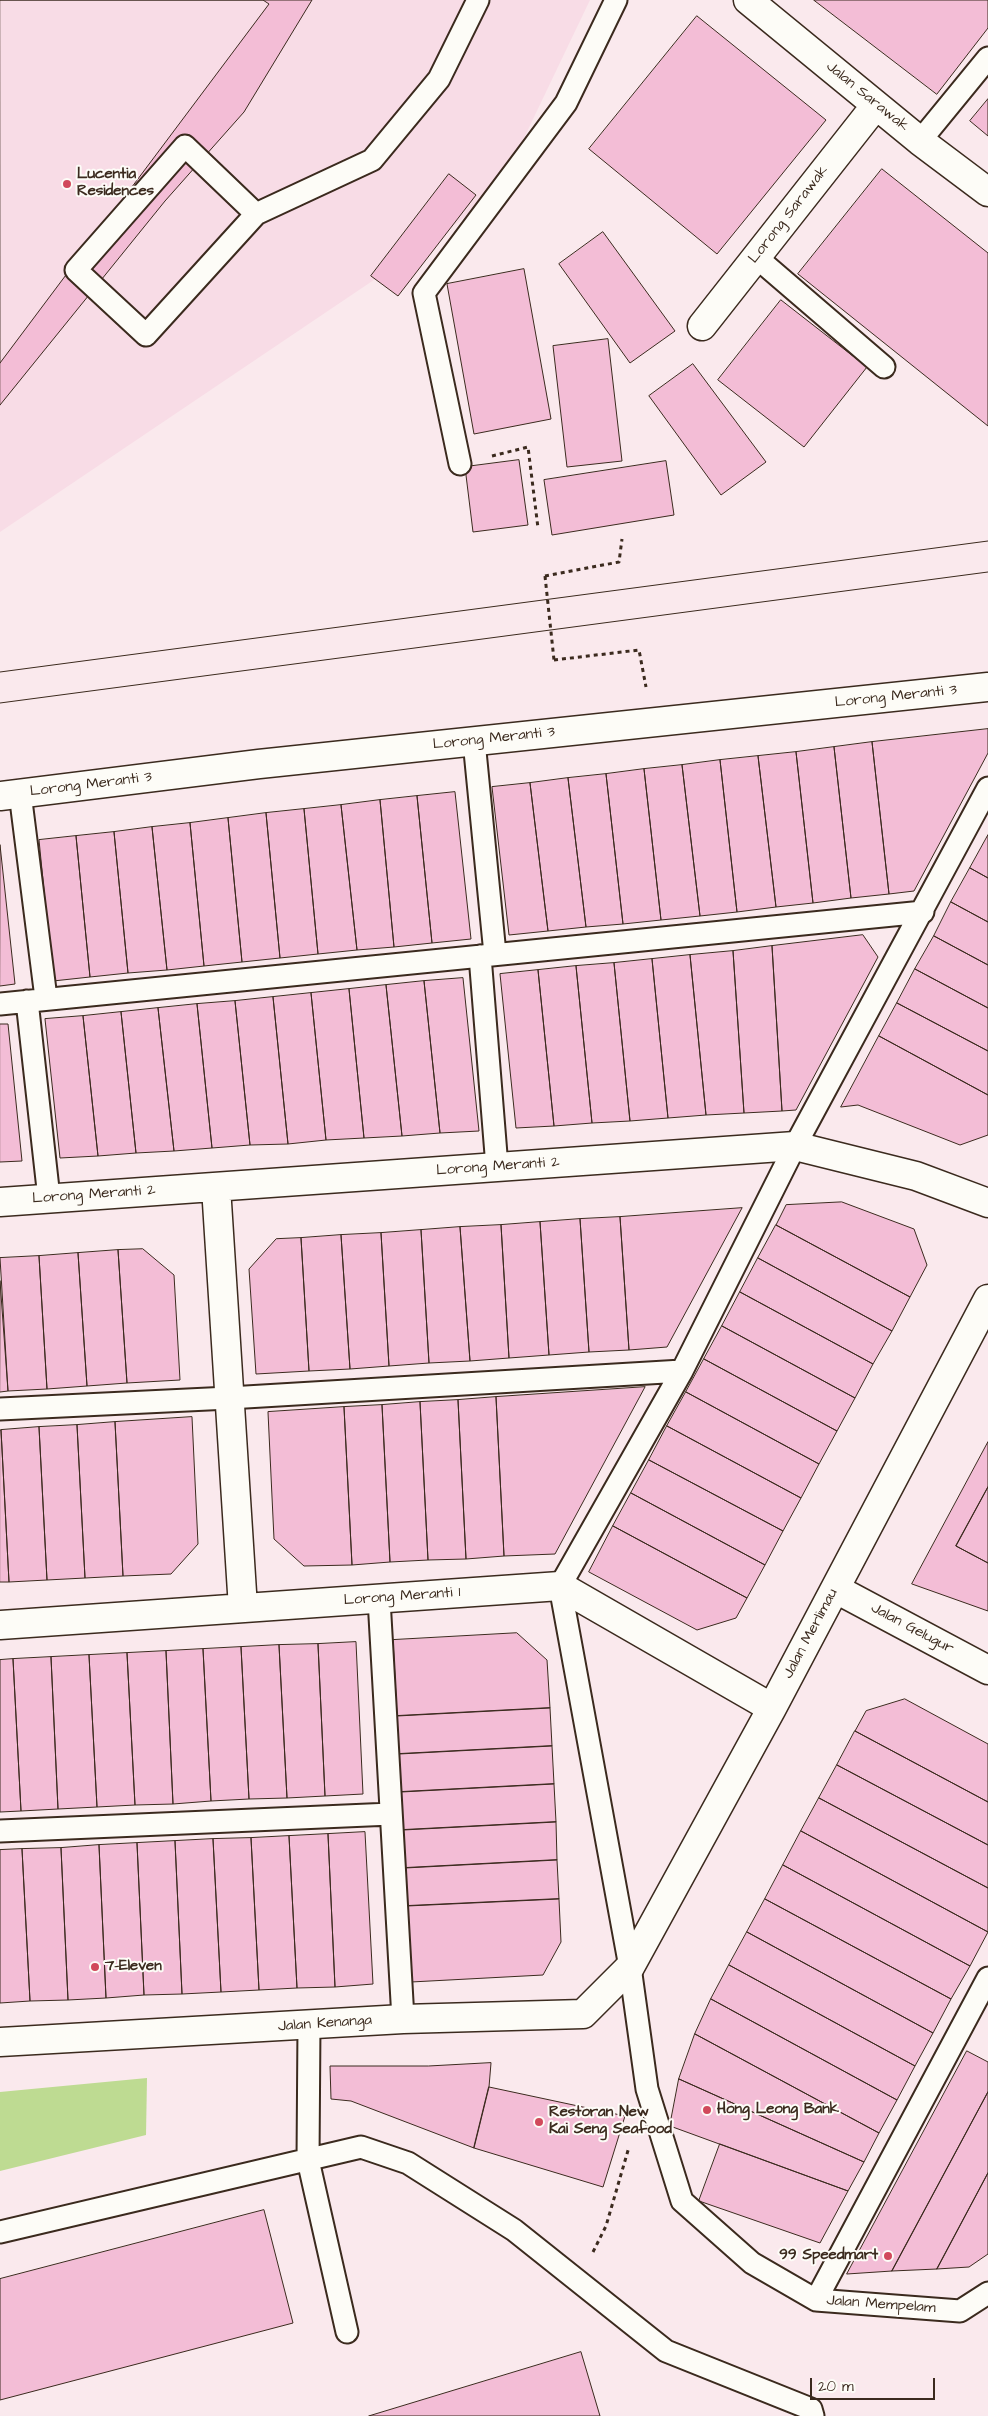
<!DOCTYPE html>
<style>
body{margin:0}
#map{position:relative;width:988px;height:2416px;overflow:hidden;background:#fae9ed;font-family:"Architects Daughter",sans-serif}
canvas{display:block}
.scale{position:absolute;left:810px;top:2378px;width:125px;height:22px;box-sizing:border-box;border:2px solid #3b2a1e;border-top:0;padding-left:6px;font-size:15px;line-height:18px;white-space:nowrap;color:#3b2a1e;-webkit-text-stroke:4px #fdfcf7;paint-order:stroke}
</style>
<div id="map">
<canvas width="988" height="2416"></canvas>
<div class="scale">20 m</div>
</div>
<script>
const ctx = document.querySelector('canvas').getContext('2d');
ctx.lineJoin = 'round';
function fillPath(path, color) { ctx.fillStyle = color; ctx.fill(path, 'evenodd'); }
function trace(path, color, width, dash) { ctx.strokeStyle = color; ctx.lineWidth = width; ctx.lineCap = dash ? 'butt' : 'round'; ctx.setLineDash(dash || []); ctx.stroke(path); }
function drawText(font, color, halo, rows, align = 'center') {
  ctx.font = font + ' "Architects Daughter",sans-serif'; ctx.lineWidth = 4; ctx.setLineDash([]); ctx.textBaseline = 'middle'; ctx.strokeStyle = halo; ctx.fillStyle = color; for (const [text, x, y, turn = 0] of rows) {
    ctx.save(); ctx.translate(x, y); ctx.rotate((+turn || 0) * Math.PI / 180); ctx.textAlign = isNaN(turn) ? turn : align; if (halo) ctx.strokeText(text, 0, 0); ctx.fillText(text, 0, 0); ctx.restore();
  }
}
const built = new Path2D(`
 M 0,0 L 590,0 L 512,163 L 493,194 L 451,228 L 0,532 Z`);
const green = new Path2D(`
 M 147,2078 L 146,2135 L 0,2171 L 0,2092 Z`);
const building = new Path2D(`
 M 0,0 L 263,0 L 269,4 L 0,363 Z
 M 0,0 L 312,0 L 244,112 L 165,201 L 0,405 Z
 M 814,0 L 988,0 L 988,28 L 937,94 Z
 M 697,16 L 826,120 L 717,254 L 589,149 Z
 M 988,99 L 988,136 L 970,121 Z
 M 882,169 L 988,253 L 988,426 L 798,274 Z
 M 449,174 L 476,195 L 398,296 L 371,276 Z
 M 603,232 L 675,331 L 630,363 L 559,264 Z
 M 524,269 L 551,419 L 474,434 L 447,284 Z
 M 781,300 L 867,367 L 804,447 L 718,380 Z
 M 608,339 L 622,461 L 567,467 L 553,346 Z
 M 693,364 L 766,462 L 721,495 L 649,396 Z
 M 519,460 L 528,525 L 473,532 L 465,467 Z
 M 666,461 L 674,515 L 552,535 L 544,480 Z
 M 988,729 L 988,753 L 914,891 L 889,894 L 872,742 Z
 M 872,742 L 889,894 L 851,898 L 834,747 Z
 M 834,747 L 851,898 L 813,903 L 796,752 Z
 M 796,752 L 813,903 L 776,907 L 758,756 Z
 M 758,756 L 776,907 L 737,912 L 720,760 Z
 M 720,760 L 737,912 L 700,916 L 682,765 Z
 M 682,765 L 700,916 L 661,920 L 644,769 Z
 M 644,769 L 661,920 L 623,924 L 606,774 Z
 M 606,774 L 623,924 L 586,927 L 568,778 Z
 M 568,778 L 586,927 L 548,931 L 530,783 Z
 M 530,783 L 548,931 L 509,935 L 492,787 Z
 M 455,792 L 471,939 L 432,943 L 417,796 Z
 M 417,796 L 432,943 L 394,947 L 380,800 Z
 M 380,800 L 394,947 L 357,950 L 341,805 Z
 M 341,805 L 357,950 L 318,954 L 304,809 Z
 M 304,809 L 318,954 L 280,958 L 266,813 Z
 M 266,813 L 280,958 L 242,962 L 228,818 Z
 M 228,818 L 242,962 L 204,966 L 190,823 Z
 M 190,823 L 204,966 L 167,970 L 152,827 Z
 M 152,827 L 167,970 L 128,973 L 114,832 Z
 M 114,832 L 128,973 L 90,977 L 76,836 Z
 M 988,835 L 988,878 L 970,868 Z
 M 76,836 L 90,977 L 53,981 L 39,840 Z
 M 0,845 L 15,984 L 0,986 Z
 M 970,868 L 988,878 L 988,922 L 951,902 Z
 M 951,902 L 988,922 L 988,965 L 934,936 Z
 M 863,935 L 878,957 L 796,1110 L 782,1111 L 772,946 Z
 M 934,936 L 988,965 L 988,1008 L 915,969 Z
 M 772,946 L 782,1111 L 744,1113 L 733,951 Z
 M 733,951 L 744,1113 L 706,1115 L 690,955 Z
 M 690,955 L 706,1115 L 668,1118 L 652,959 Z
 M 652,959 L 668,1118 L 630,1121 L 614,963 Z
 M 614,963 L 630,1121 L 592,1123 L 576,966 Z
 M 576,966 L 592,1123 L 554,1126 L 538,970 Z
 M 915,969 L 988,1008 L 988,1051 L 897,1003 Z
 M 538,970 L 554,1126 L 516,1128 L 500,974 Z
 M 463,978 L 479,1131 L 440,1133 L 424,981 Z
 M 424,981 L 440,1133 L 402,1136 L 386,985 Z
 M 386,985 L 402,1136 L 364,1138 L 349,989 Z
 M 349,989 L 364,1138 L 326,1140 L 311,993 Z
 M 311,993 L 326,1140 L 288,1144 L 273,997 Z
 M 273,997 L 288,1144 L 250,1145 L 235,1001 Z
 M 235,1001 L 250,1145 L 212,1148 L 197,1004 Z
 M 897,1003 L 988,1051 L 988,1095 L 879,1036 Z
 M 197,1004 L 212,1148 L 174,1151 L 158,1008 Z
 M 158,1008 L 174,1151 L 136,1153 L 121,1012 Z
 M 121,1012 L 136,1153 L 98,1156 L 83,1016 Z
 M 83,1016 L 98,1156 L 60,1158 L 45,1019 Z
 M 0,1024 L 8,1024 L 22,1161 L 0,1162 Z
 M 879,1036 L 988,1095 L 988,1135 L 960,1145 L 858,1105 L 841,1107 Z
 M 842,1202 L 914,1229 L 927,1265 L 910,1297 L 776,1225 L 786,1205 Z
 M 742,1208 L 667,1347 L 629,1350 L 620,1217 Z
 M 620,1217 L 629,1350 L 589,1352 L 580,1219 Z
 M 580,1219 L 589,1352 L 549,1355 L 540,1222 Z
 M 540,1222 L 549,1355 L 509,1358 L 501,1225 Z
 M 501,1225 L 509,1358 L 470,1361 L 460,1227 Z
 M 776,1225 L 910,1297 L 892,1331 L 758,1258 Z
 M 460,1227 L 470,1361 L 429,1363 L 421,1230 Z
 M 421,1230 L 429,1363 L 389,1366 L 381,1233 Z
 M 381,1233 L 389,1366 L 350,1369 L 341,1235 Z
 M 341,1235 L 350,1369 L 309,1371 L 301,1238 Z
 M 301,1238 L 309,1371 L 256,1374 L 249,1269 L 276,1239 Z
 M 143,1249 L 174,1275 L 180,1380 L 127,1383 L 118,1250 Z
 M 118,1250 L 127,1383 L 87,1386 L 78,1253 Z
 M 78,1253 L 87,1386 L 47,1389 L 39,1256 Z
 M 39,1256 L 47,1389 L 8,1391 L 0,1258 Z
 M 758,1258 L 892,1331 L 873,1364 L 740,1292 Z
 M 0,1281 L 8,1391 L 0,1392 Z
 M 740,1292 L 873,1364 L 855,1398 L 722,1326 Z
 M 722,1326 L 855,1398 L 837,1431 L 704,1359 Z
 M 704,1359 L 837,1431 L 819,1464 L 686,1392 Z
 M 645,1387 L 555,1554 L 504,1556 L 496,1397 Z
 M 686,1392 L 819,1464 L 801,1498 L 667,1426 Z
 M 496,1397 L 504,1556 L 466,1559 L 458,1400 Z
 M 458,1400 L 466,1559 L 428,1560 L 420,1402 Z
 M 420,1402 L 428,1560 L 390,1562 L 382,1405 Z
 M 382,1405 L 390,1562 L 352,1565 L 344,1407 Z
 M 344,1407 L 352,1565 L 304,1566 L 274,1539 L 268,1412 Z
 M 192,1417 L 198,1544 L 171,1574 L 123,1576 L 115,1422 Z
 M 115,1422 L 123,1576 L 85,1578 L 77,1425 Z
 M 77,1425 L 85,1578 L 47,1580 L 39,1427 Z
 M 667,1426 L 801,1498 L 783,1531 L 649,1460 Z
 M 39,1427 L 47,1580 L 9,1582 L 1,1430 Z
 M 0,1430 L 1,1430 L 9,1582 L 0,1582 Z
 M 988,1442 L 988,1487 L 956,1546 L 988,1563 L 988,1611 L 912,1584 Z
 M 649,1460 L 783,1531 L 765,1565 L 631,1493 Z
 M 988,1487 L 988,1563 L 956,1546 Z
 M 631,1493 L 765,1565 L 747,1598 L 613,1526 Z
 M 613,1526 L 747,1598 L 736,1618 L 697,1630 L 589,1572 Z
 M 517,1633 L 547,1660 L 550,1708 L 397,1716 L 393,1640 Z
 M 356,1642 L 363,1794 L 325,1796 L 318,1644 Z
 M 318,1644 L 325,1796 L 287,1798 L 279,1645 Z
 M 279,1645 L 287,1798 L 249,1799 L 241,1647 Z
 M 241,1647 L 249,1799 L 211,1801 L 203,1649 Z
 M 203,1649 L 211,1801 L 173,1804 L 166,1651 Z
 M 166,1651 L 173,1804 L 135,1805 L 127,1653 Z
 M 127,1653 L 135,1805 L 97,1807 L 89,1655 Z
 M 89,1655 L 97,1807 L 58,1809 L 51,1657 Z
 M 51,1657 L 58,1809 L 21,1811 L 13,1659 Z
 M 13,1659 L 21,1811 L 0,1812 L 0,1660 Z
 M 905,1699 L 988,1744 L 988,1802 L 855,1731 L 866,1711 Z
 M 550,1708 L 552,1746 L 399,1754 L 397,1716 Z
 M 855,1731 L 988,1802 L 988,1845 L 837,1765 Z
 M 552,1746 L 554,1784 L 401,1792 L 399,1754 Z
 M 837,1765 L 988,1845 L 988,1888 L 819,1798 Z
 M 554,1784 L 556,1822 L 403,1830 L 401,1792 Z
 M 819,1798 L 988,1888 L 988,1932 L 801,1831 Z
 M 556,1822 L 557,1860 L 405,1868 L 403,1830 Z
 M 801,1831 L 988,1932 L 970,1966 L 783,1865 Z
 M 365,1832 L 373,1984 L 335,1987 L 328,1834 Z
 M 328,1834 L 335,1987 L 297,1988 L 289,1836 Z
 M 289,1836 L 297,1988 L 259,1990 L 251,1838 Z
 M 251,1838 L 259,1990 L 221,1992 L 213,1839 Z
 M 213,1839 L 221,1992 L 182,1994 L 175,1841 Z
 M 175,1841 L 182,1994 L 144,1995 L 137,1843 Z
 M 137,1843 L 144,1995 L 106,1998 L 99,1845 Z
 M 99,1845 L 106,1998 L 68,2000 L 61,1848 Z
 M 61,1848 L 68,2000 L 30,2001 L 22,1849 Z
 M 22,1849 L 30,2001 L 0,2003 L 0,1850 Z
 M 557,1860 L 559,1899 L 407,1906 L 405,1868 Z
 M 783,1865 L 970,1966 L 951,1999 L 765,1899 Z
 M 559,1899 L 561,1942 L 543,1975 L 411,1982 L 407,1906 Z
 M 765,1899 L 951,1999 L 933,2033 L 747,1932 Z
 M 747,1932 L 933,2033 L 915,2066 L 729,1965 Z
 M 729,1965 L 915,2066 L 897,2100 L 711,1999 Z
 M 711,1999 L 897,2100 L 879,2133 L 695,2034 Z
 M 695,2034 L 879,2133 L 864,2162 L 679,2079 Z
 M 967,2051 L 988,2062 L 988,2092 L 892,2271 L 847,2274 Z
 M 491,2063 L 489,2087 L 474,2148 L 351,2101 L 331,2099 L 330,2066 L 428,2066 Z
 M 679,2079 L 864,2162 L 848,2191 L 670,2126 Z
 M 489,2087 L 625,2116 L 603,2187 L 474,2148 Z
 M 988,2092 L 988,2173 L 937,2269 L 892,2271 Z
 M 720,2144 L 848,2191 L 820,2243 L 699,2201 Z
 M 988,2173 L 988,2254 L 969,2267 L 937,2269 Z
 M 264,2210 L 293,2323 L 0,2400 L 0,2279 Z
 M 581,2352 L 600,2416 L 369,2416 Z`);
const path = new Path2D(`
 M 492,456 L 528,447 L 538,528
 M 545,576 L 619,562 L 622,539
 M 554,660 L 639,650 L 646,687
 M 593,2252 L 606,2226 L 629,2147`);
const service = new Path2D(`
 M 920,141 L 988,58
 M 256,214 L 185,146 L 76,270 L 146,335 L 256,214 L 372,160 L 439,79 L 478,0
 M 756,257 L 884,367
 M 460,464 L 424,293 L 566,103 L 616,0
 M 474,741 L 495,954
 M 988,788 L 795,1146 L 682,1371 L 560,1586 L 630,1967 L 647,2089 L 682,2201 L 752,2263 L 816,2300 L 960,2311 L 988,2293
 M 20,793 L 46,998
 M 480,956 L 497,1167
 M 27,1001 L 49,1198
 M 0,1004 L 923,912
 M 0,1409 L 229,1398 L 682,1371
 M 379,1599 L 403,2019
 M 0,1831 L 391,1814
 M 309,2025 L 308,2160 L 347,2332
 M 0,2232 L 361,2147 L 408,2163 L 514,2230 L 666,2351 L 811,2409 L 813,2416
 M 816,2300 L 988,1978`);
const minor = new Path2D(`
 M 748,0 L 920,141 L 988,192
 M 702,326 L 876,105
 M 0,796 L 259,764 L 988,687
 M 216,1187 L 243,1608
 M 0,1202 L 795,1146 L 916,1176 L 988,1203
 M 836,1589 L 988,1670
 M 0,1625 L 560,1586 L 772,1708
 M 0,2042 L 403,2019 L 583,2014 L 630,1967 L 772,1708 L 988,1299`);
const tram = new Path2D(`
 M 0,672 L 988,541
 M 0,703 L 988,572`);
const pathBridge = new Path2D(`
 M 545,576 L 554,660`);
const markers = [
 [67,184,5,"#d1495b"],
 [95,1967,5,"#d1495b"],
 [707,2110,5,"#d1495b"],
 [539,2122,5,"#d1495b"],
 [888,2256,5,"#d1495b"]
];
const streetNames = [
 ["Jalan Sarawak",867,97,39],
 ["Lorong Sarawak",789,215,-52],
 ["Lorong Meranti 3",896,697,-6],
 ["Lorong Meranti 3",494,739,-6],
 ["Lorong Meranti 3",91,785,-7],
 ["Lorong Meranti 2",498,1167,-4],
 ["Lorong Meranti 2",94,1195,-4],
 ["Lorong Meranti 1",402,1597,-4],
 ["Jalan Gelugur",912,1629,28],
 ["Jalan Merlimau",811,1634,-62],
 ["Jalan Kenanga",325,2024,-4],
 ["Jalan Mempelam",881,2305,4]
];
const poiNames = [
 ["Lucentia",77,175],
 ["Residences",77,192],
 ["7-Eleven",105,1967],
 ["Hong Leong Bank",717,2110],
 ["Restoran New",549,2113],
 ["Kai Seng Seafood",549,2130],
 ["99 Speedmart",878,2256,"right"]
];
fillPath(built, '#f8dce6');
fillPath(green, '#bedb92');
fillPath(building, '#f3bdd6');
trace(building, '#3b2a1e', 1);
trace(service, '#3b2a1e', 25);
trace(minor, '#3b2a1e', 31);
trace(path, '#3b2a1e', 3, [4, 4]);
trace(service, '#fdfcf7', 21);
trace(minor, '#fdfcf7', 28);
trace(tram, '#3b2a1e', 1);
trace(pathBridge, '#3b2a1e', 3, [4, 4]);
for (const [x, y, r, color] of markers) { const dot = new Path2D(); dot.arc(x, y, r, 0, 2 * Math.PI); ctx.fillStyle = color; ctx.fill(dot); trace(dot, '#fdfcf7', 2); }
drawText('15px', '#3b2a1e', '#fdfcf7', streetNames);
drawText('bold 15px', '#3b2a1e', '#fdfcf7', poiNames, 'left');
</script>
